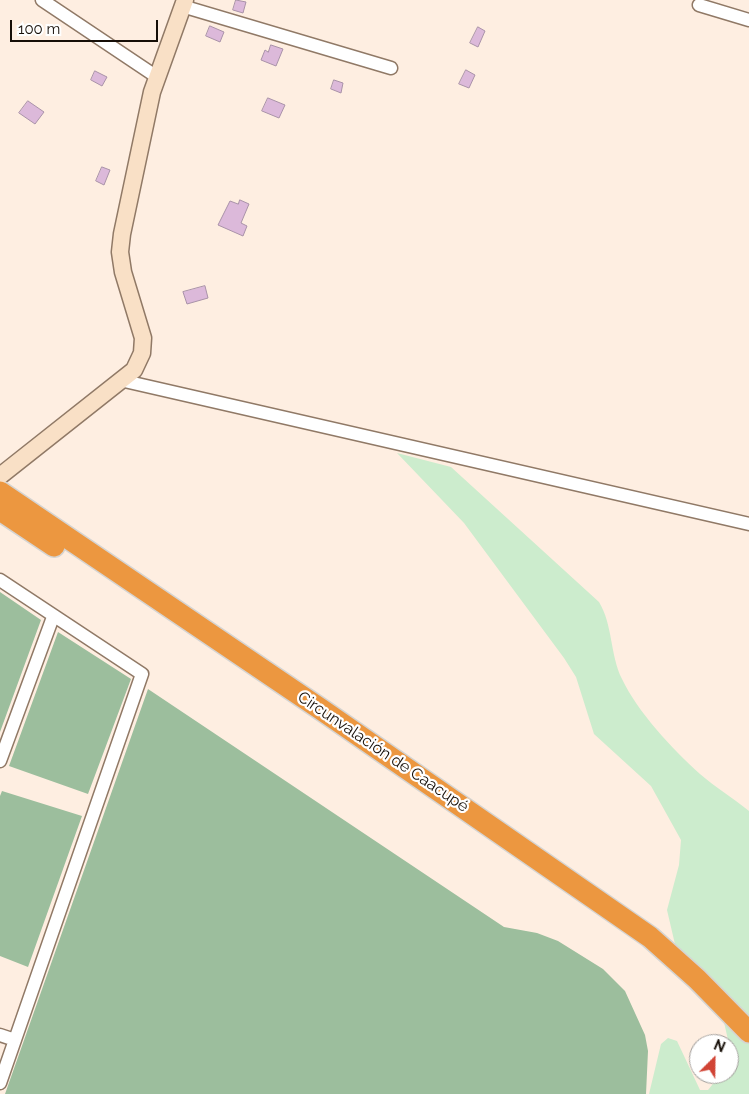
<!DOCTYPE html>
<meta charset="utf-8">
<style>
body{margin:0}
#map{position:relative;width:749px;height:1094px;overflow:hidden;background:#feeee1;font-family:Raleway,sans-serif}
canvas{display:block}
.north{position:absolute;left:689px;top:1034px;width:50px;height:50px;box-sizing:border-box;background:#fff;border:1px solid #a29f9c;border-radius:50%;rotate:23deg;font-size:14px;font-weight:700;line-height:20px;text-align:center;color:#160e07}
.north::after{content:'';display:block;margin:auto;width:18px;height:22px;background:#d14435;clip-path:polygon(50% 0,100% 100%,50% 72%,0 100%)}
.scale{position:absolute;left:10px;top:20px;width:148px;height:22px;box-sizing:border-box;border:2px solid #160e07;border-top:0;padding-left:6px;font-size:15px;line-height:18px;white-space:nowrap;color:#160e07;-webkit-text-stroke:4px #fff;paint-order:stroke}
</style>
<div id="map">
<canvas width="749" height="1094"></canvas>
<div class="north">N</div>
<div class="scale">100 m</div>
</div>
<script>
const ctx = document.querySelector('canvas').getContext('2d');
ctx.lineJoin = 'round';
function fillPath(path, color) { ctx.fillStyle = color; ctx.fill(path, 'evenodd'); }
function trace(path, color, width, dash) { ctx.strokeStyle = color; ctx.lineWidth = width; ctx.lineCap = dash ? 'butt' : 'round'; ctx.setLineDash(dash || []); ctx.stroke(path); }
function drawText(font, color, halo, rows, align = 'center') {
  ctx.font = font + ' Raleway,sans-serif'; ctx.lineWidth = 4.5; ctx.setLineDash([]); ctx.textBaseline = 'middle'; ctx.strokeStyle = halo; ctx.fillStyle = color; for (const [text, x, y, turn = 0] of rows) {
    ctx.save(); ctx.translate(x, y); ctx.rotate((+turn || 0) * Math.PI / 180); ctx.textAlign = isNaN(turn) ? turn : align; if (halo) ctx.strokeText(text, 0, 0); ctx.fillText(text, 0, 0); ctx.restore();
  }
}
const green = new Path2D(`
 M 397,453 L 451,467 L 599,602 C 613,625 610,655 622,679 C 637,711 673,750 700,774 C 715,787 733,798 749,811 L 749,1094 L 649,1094 L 661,1044 L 668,1038 L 677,1041 L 700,1090 L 708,1090 L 721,1074 L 729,1074 L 729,1044 L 723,1018 L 681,970 L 667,910 L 679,865 L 681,840 L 651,786 L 594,734 L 576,677 L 564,658 L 464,523 Z`);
const forest = new Path2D(`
 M 0,592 L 41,620 L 0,732 Z
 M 58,632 L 131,679 L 88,794 L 9,766 Z
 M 148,689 L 504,927 L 537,933 L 558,941 L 603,969 L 625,991 L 645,1035 L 648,1051 L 646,1094 L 5,1094 Z
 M 2,791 L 82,816 L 28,967 L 0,956 L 0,796 Z`);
const building = new Path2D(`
 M 236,0 L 246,2 L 243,13 L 233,10 Z
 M 210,26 L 224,32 L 220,42 L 206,36 Z
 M 478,27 L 485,31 L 478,47 L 470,43 Z
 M 271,45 L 283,49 L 276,66 L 261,60 L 265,50 L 268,52 Z
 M 466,70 L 475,75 L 469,88 L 459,84 Z
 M 95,71 L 107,77 L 102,86 L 91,80 Z
 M 334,80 L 343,83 L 341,93 L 331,89 Z
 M 268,98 L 285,105 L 279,118 L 262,111 Z
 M 28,101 L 44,112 L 35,124 L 19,113 Z
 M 102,167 L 110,170 L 104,185 L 96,181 Z
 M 240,200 L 249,204 L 241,223 L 247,226 L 243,236 L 218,225 L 230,201 L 238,204 Z
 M 205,286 L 208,298 L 187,304 L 183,292 Z`);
const street = new Path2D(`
 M 42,0 L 157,77
 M 699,5 L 749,20
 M 182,6 L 391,68
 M 120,380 L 749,524
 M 0,580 L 142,674 L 0,1083
 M 0,761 L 53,617
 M 0,1035 L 15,1040`);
const secondary = new Path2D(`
 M 0,476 L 134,370 L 142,353 L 143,338 L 123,272 L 120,252 L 122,234 L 152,92 L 185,0`);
const highway = new Path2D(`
 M 0,492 L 322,710 L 650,937 L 697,979 L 749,1032
 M 0,510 L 54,546`);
const streetNames = [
 ["Circunvalación de Caacupé",383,752,34]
];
fillPath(green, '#cceccd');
fillPath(forest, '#9cbe9d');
fillPath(building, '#dcb9da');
trace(building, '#a992a8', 1);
trace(street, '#907966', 15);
trace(secondary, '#907966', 19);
trace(highway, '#d5d4d2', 24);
trace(street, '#fff', 12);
trace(secondary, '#f9e0c6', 16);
trace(highway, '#ec9740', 21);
drawText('16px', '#160e07', '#fff', streetNames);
</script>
